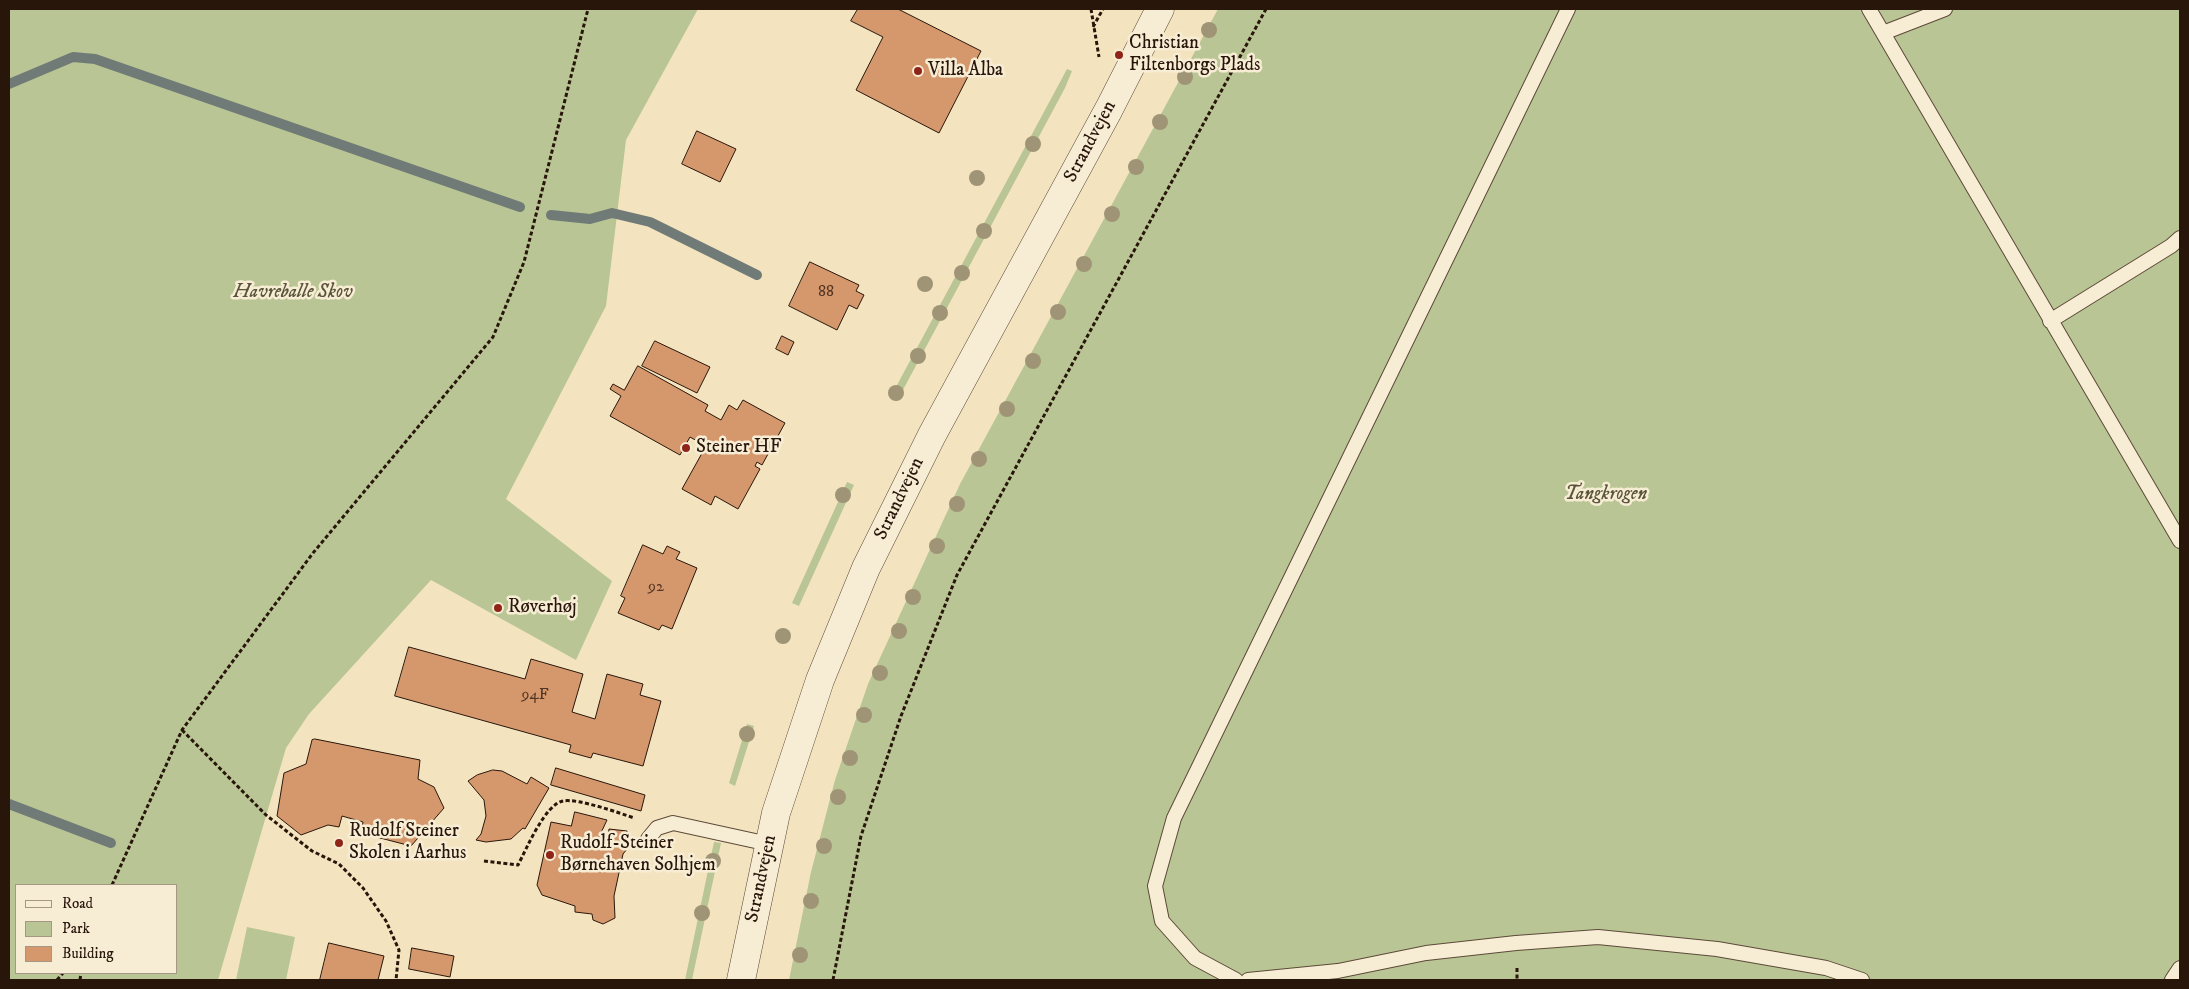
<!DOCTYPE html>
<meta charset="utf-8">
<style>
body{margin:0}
#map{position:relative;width:2189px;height:989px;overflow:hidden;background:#f3e4bf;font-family:"IM FELL DW Pica",serif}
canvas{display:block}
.frame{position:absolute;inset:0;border:10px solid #29160b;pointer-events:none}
.legend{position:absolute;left:15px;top:884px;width:162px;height:90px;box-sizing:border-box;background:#f7edd5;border:1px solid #a59784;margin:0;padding:6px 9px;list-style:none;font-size:15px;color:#29160b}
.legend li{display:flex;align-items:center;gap:10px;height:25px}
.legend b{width:25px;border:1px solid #a59784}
</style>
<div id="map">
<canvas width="2189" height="989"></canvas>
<div class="frame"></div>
<ul class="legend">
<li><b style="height:6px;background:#f7edd5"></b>Road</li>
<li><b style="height:14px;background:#b9c594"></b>Park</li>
<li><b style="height:14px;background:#d5976c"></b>Building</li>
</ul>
</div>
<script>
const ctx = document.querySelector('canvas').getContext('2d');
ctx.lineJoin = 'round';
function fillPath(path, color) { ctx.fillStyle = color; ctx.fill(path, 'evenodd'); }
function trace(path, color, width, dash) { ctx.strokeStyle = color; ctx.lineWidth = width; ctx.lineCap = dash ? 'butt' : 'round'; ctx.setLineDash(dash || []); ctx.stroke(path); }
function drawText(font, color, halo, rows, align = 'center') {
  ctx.font = font + ' "IM FELL DW Pica",serif'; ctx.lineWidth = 5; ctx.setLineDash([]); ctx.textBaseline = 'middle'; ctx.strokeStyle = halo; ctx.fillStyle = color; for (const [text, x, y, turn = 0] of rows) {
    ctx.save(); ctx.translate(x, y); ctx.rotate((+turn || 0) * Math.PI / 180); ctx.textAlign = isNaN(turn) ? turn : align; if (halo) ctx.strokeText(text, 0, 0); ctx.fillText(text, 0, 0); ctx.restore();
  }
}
const green = new Path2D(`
 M 9,9 L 698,9 L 626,140 L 606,306 L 506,499 L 612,581 L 576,660 L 431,580 L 309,714 L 286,748 L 218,980 L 9,980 ZM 16,885 L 176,885 L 176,973 L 16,973 Z
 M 1218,9 L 2180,9 L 2180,980 L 789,980 L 811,872 L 835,780 L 868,684 L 960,484 Z
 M 1067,69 L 1072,71 L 1065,88 L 897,401 L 890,398 Z
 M 847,482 L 854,485 L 799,606 L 792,603 Z
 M 747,724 L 754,726 L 735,786 L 729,783 Z
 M 714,842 L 721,843 L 692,980 L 685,980 Z
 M 247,927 L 295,937 L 286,980 L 236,980 Z`);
const stream = new Path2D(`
 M 9,84 L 73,57 L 95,59 L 520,207
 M 551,215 L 590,219 L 612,213 L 650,222 L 757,275
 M 9,804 L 111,843`);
const building = new Path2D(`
 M 858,9 L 898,9 L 981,51 L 939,133 L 856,90 L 883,37 L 851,21 Z
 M 697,131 L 736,149 L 720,182 L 682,164 Z
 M 810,262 L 859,285 L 856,291 L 864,295 L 857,309 L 849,305 L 837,330 L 789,306 Z
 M 782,336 L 794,342 L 788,355 L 776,349 Z
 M 655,341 L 710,367 L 697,393 L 642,366 Z
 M 638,366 L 708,405 L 705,411 L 721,420 L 729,405 L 737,410 L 743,400 L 785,423 L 762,465 L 757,462 L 755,466 L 760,469 L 738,509 L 715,496 L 711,505 L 682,489 L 706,446 L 690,437 L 680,455 L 610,416 L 621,396 L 610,389 L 613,384 L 624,390 Z
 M 643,545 L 663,554 L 667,546 L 680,552 L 676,559 L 697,568 L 672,629 L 662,625 L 659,630 L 618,613 L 625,598 L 621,596 Z
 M 409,647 L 525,679 L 531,659 L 583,674 L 572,712 L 595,719 L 607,674 L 643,684 L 640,695 L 661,701 L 643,766 L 593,753 L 591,758 L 569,752 L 571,745 L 395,696 Z
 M 315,739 L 420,760 L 418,779 L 434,787 L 444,808 L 411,846 L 361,833 L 363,822 L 342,816 L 339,827 L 328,825 L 301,835 L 277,816 L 284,773 L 306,764 L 312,740 Z
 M 556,768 L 645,795 L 641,811 L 551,785 Z
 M 493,770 L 502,771 L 527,784 L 531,777 L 549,788 L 525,829 L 523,828 L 511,839 L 486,842 L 476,840 L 481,834 L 486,816 L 484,800 L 468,781 L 477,775 Z
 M 575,812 L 607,820 L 599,837 L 608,838 L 609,829 L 627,831 L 631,844 L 623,854 L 614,896 L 615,918 L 603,924 L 593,920 L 592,914 L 575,912 L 575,906 L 542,895 L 537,885 L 551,822 L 571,826 Z
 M 329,943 L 384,956 L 378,980 L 320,980 Z
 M 412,948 L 454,956 L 450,977 L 409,969 Z`);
const path = new Path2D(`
 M 1091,9 L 1099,57
 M 1093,27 L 1103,9
 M 182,730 L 266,815 L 312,851 L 339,864 L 363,888 L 386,921 L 399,950 L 396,980
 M 484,861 L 518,865 C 526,850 545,804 563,801 C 577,798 620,813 634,818
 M 112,885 L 182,730 L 313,553 L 493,337 L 524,262 L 588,9
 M 1517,968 L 1517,980
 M 57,980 L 63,973
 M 80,980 L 81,973
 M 833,980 L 861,836 L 901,716 L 957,575 L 1266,9`);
const service = new Path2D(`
 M 1869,9 L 2180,541
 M 1883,33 L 1945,9
 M 2050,321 L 2171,246 L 2180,238
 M 648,839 L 657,828 L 673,823 L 769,844
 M 1236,980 L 1195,958 L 1162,921 L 1155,886 L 1174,818 L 1568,9
 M 1248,980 L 1338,971 L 1426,953 L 1516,943 L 1598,937 L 1717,949 L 1826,968 L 1862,980
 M 2172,980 L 2180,968`);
const tertiary = new Path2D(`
 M 741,980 L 776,813 L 820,680 L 866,568 L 932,435 L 1109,109 L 1160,9`);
const trees = [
 [1209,30],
 [1185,77],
 [1160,122],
 [1033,144],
 [1136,167],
 [977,178],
 [1112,214],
 [984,231],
 [1084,264],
 [962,273],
 [925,284],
 [1058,312],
 [940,313],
 [918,356],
 [1033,361],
 [896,393],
 [1007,409],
 [979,459],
 [843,495],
 [957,504],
 [937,546],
 [913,597],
 [899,631],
 [783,636],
 [880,673],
 [864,715],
 [747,734],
 [850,758],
 [838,797],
 [824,846],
 [713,861],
 [811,901],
 [702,913],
 [800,955]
];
const markers = [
 [1119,55,5,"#8f2418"],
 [918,71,5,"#8f2418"],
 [686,448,5,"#8f2418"],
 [498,608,5,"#8f2418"],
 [339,843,5,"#8f2418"],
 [550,855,5,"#8f2418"]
];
const numberNames = [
 ["88",826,293],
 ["92",656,588],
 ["94F",535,696]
];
const poiNames = [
 ["Christian",1129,44],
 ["Filtenborgs Plads",1129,66],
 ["Villa Alba",928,71],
 ["Steiner HF",696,448],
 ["Røverhøj",508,608],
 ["Rudolf Steiner",349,832],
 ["Skolen i Aarhus",349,854],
 ["Rudolf-Steiner",560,844],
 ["Børnehaven Solhjem",560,866]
];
const streetNames = [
 ["Strandvejen",1091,142,-62],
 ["Strandvejen",900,499,-64],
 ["Strandvejen",762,879,-78]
];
const parkNames = [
 ["Havreballe Skov",293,293],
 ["Tangkrogen",1606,495]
];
fillPath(green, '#b9c594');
trace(stream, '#707a76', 10);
fillPath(building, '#d5976c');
trace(building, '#29160b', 1);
trace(service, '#5c4a38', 16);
trace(tertiary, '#5c4a38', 29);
trace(path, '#29160b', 3, [4, 2.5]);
trace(service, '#f7edd5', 14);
trace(tertiary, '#f7edd5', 28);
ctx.fillStyle = '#9f9476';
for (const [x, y] of trees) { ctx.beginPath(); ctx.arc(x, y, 8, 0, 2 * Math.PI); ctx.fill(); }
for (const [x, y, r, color] of markers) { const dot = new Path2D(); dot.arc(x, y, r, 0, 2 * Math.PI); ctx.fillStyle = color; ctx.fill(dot); trace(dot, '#f7edd5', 2); }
drawText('16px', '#543623', null, numberNames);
drawText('19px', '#29160b', '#f7edd5', poiNames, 'left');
drawText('19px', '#29160b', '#f7edd5', streetNames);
drawText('italic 19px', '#5b533b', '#f7edd5', parkNames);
</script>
